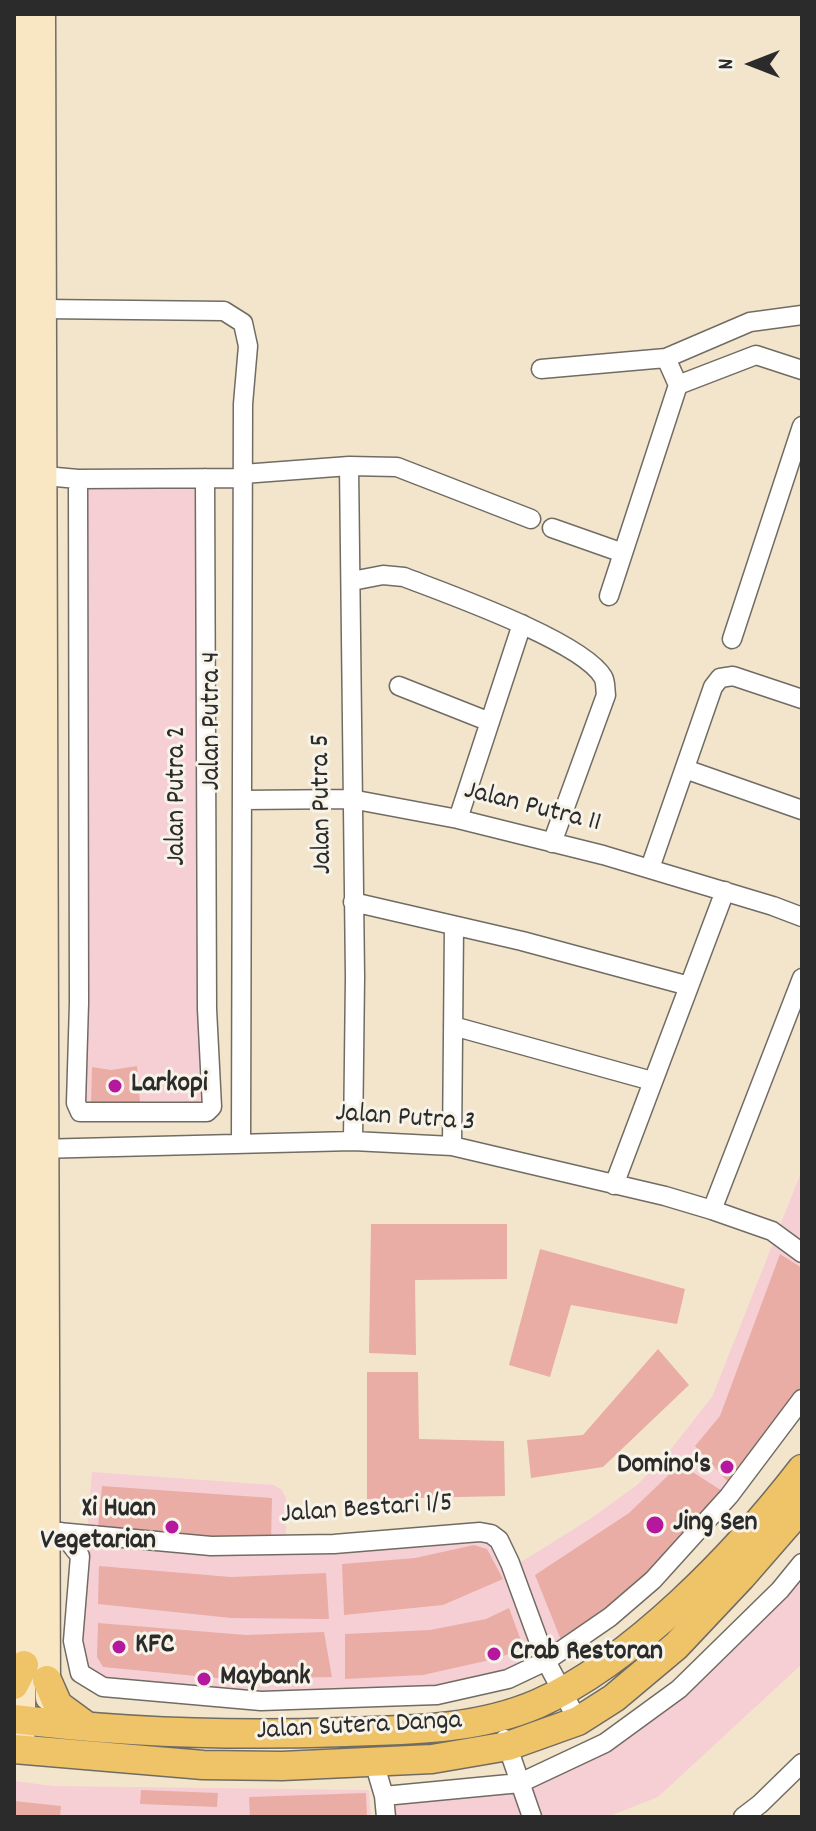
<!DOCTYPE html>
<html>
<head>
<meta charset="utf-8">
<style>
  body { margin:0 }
  #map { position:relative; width:816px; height:1831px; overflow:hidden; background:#f3e5cc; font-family:Dekko,sans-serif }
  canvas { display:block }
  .frame { position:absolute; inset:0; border:16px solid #2b2b2b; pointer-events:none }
  .north { position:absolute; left:712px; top:24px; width:80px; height:80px; -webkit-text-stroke:6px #f7f3e8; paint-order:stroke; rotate:270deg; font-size:22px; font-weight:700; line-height:32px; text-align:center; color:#2b2b2b }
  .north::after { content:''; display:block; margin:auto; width:28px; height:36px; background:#2b2b2b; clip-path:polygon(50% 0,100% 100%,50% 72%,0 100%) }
</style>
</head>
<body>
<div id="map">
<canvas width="816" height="1831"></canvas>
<div class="frame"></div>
<div class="north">N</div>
</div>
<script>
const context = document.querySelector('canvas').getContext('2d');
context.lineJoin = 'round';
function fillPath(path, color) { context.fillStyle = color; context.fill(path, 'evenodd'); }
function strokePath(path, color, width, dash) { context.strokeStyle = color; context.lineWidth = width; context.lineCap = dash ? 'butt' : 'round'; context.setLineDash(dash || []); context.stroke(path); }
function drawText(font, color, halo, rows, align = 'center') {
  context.font = font + ' Dekko,sans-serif'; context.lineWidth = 6; context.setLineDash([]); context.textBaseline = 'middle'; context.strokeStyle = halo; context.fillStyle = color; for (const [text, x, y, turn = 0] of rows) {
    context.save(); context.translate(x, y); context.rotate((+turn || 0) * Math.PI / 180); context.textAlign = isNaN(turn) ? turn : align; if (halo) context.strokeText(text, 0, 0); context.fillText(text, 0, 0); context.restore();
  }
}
fillPath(new Path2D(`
  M210,473l7,636 -139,8 -6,-643z
  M802,1170v220l-74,99 -85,93 -95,71 -41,20 -71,17 -170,7 -161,-14 -21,-13 -6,-29 14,-169 182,13 8,5 4,8v52l188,-12 20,5 13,25 19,-9 64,-40 47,-34 34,-36 41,-52z
  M802,1572v92l-144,133 -51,20h-216l-1,-16 127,-12 93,-43z
  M14,1781l39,5 316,4 2,27h-357z`), '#f6cfd5');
fillPath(new Path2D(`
  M137,1066l3,36 -49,1 1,-36 19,3z
  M371,1224h136v55l-92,1 1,75 -47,-2z
  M540,1249l145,40 -8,35 -106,-19 -21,72 -41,-12z
  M780,1254l22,14v118l-73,97 -34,-37 25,-30z
  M658,1349l31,36 -86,82 -72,11 -4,-38 56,-5z
  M367,1372h51l1,67 85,2 1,55 -138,3z
  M680,1464l47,30 -84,88 -82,58 -26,-65 94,-62z
  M102,1486l170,12 -1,45 -173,-16z
  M474,1545l13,4 16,30 -60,26 -99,10 -2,-51 73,-6z
  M99,1566l132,11 95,-4 3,46 -98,-1 -133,-14z
  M509,1608l11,30 -1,11 -20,9 -76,17 -78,4v-45l85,-4 56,-11z
  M98,1623l148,12 78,-3 8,45 -105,2 -124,-12 -6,-10z
  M141,1790l77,3 -1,14 -77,-3z
  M366,1793l1,24h-117l-1,-20z
  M14,1801l47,5 -1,11h-46z`), '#e9ada6');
const street = new Path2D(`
  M43,309l181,2 19,12 5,23 -5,58 -2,738
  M541,369l125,-11 84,-36 52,-7
  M678,385l78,-30 46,15
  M349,466l6,511 -2,164
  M243,474l106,-8 48,1 134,52
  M34,475l44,4 165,-1
  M78,479l1,524 -3,100 4,9h127l5,-5 -5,-98 -2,-531
  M552,528l71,25
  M352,581l31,-6 21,2c41,16 178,64 199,100 3,5 2,12 3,18l-54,148
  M609,596l69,-211 -12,-27
  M732,639l70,-213
  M399,686l91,36
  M685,769l117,41
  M242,800l109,-1 107,20 145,36 170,51 29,11
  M458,819l64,-195
  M650,868l63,-181 7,-9 13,-2 69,23
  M353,902l169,39 167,45
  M453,1026l199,55
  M452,1146l2,-220
  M37,1149l316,-8 99,5 213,50 47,14 60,21 30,22
  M614,1185l111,-294
  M712,1210l90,-232
  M58,1532l153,14 123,-2 146,-12 11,2 8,6 11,23 36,98 32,60
  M61,1532l19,24 -7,85 7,32 23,14 158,14 176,-6 71,-16 38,-18 64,-44 43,-37 76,-84 73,-97
  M505,1739l27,78
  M374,1762l10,34 2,21
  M384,1796l136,-13 85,-40 74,-54 101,-99 22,-27
  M743,1817l17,-13 42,-41`);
const secondary = new Path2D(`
  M43,14l5,1684
  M22,1750l2,-85 -2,-1651`);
const primary = new Path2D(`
  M47,1680l11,25 30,22
  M14,1685l10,-20
  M14,1719c110,14 221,17 332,13 65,-2 130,-2 191,-28 97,-43 201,-152 265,-235
  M14,1749l189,16 79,1 150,-7 76,-13 70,-25 36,-23 62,-52 65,-69 61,-70`);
strokePath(street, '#716c63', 21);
strokePath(secondary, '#716c63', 27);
strokePath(primary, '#716c63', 31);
strokePath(street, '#fff', 18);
strokePath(secondary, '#f9e7c3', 24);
strokePath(primary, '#efc469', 28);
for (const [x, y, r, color] of [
  [115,1086,8,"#b5179e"],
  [727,1467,8,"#b5179e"],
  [655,1525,10,"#b5179e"],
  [172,1527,8,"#b5179e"],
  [119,1647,8,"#b5179e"],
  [494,1654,8,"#b5179e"],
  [204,1679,8,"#b5179e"]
]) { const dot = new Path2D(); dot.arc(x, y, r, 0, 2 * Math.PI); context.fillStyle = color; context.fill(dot); strokePath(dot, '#f7f3e8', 3); }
drawText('28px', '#2b2b2b', '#f7f3e8', [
  ["Jalan Putra 4",214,721,-90],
  ["Jalan Putra 2",179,796,-90],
  ["Jalan Putra 5",324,804,-91],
  ["Jalan Putra 11",532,809,14],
  ["Jalan Putra 3",405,1120,4],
  ["Jalan Bestari 1/5",367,1511,-4],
  ["Jalan Sutera Danga",359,1728,-3]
]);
drawText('bold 28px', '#2b2b2b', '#f7f3e8', [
  ["Larkopi",131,1086],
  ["Domino's",711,1467,"right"],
  ["Xi Huan",156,1511,"right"],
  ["Vegetarian",156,1543,"right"],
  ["Jing Sen",673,1525],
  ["KFC",135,1647],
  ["Crab Restoran",510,1654],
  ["Maybank",220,1679]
], 'left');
</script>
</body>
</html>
